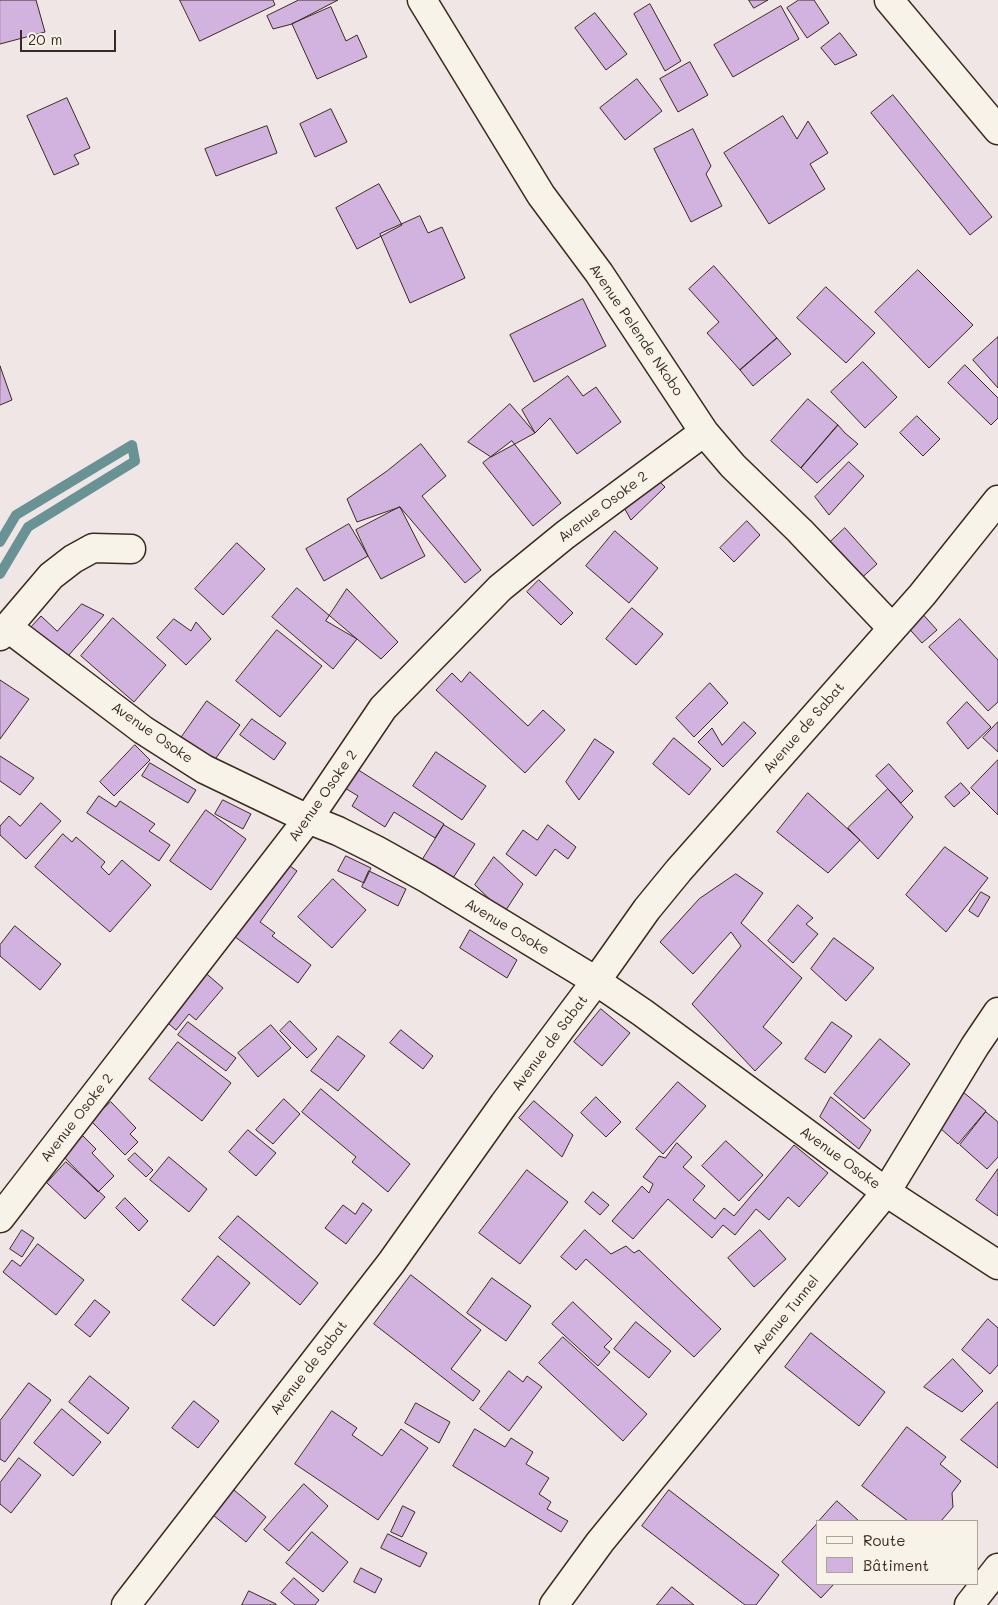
<!DOCTYPE html>
<html>
<head>
<meta charset="utf-8">
<style>
  body { margin:0 }
  #map { position:relative; width:998px; height:1605px; overflow:hidden; background:#f0e6e6; font-family:Mali,sans-serif }
  canvas { display:block }
  .legend { position:absolute; left:816px; top:1520px; width:162px; height:65px; box-sizing:border-box; background:#f7f3e8; border:1px solid #aca397; margin:0; padding:6px 9px; list-style:none; font-size:15px; color:#3b2a1e }
  .legend li { display:flex; align-items:center; gap:10px; height:25px }
  .legend b { width:25px; border:1px solid #aca397 }
  .scale { position:absolute; left:20px; top:30px; width:96px; height:22px; box-sizing:border-box; border:2px solid #3b2a1e; border-top:0; padding-left:6px; font-size:15px; line-height:18px; white-space:nowrap; color:#3b2a1e; -webkit-text-stroke:4px #f7f3e8; paint-order:stroke }
</style>
</head>
<body>
<div id="map">
<canvas width="998" height="1605"></canvas>
<ul class="legend">
<li><b style="height:6px;background:#f7f3e8"></b>Route</li>
<li><b style="height:14px;background:#d2b3df"></b>Bâtiment</li>
</ul>
<div class="scale">20 m</div>
</div>
<script>
const context = document.querySelector('canvas').getContext('2d');
context.lineJoin = 'round';
function strokePath(path, color, width, dash) { context.strokeStyle = color; context.lineWidth = width; context.lineCap = dash ? 'butt' : 'round'; context.setLineDash(dash || []); context.stroke(path); }
function fillPath(path, color) { context.fillStyle = color; context.fill(path, 'evenodd'); }
function drawText(font, color, halo, rows, align = 'center') {
  context.font = font + ' Mali,sans-serif'; context.lineWidth = 4; context.setLineDash([]); context.textBaseline = 'middle'; context.strokeStyle = halo; context.fillStyle = color; for (const [text, x, y, turn = 0] of rows) {
    context.save(); context.translate(x, y); context.rotate((+turn || 0) * Math.PI / 180); context.textAlign = isNaN(turn) ? turn : align; if (halo) context.strokeText(text, 0, 0); context.fillText(text, 0, 0); context.restore();
  }
}
strokePath(new Path2D(`
  M0,542l16,-27 116,-70 3,16 -107,66 -28,47`), '#699295', 10);
const building = new Path2D(`
  M0,0h36l9,32 -45,12z
  M180,0h93l2,5 -75,36z
  M299,0h39l-46,24 -19,5 -6,-13z
  M749,0h19l-14,8z
  M799,0h15l15,23 -22,15 -20,-30z
  M650,4l31,57 -16,10 -31,-57z
  M781,6l18,33 -66,38 -19,-32z
  M331,7l15,34 11,-6 10,22 -50,22 -25,-55z
  M595,13l32,41 -21,16 -31,-42z
  M840,33l17,22 -22,10 -14,-17z
  M690,62l18,33 -30,17 -18,-33z
  M637,79l25,32 -37,29 -25,-32z
  M893,95l99,122 -22,18 -99,-122z
  M67,98l23,50 -16,7 5,9 -25,11 -27,-59z
  M331,109l16,33 -32,15 -15,-33z
  M783,116l14,23 11,-18 20,32 -18,11 15,25 -56,35 -45,-71z
  M267,126l10,27 -61,23 -11,-27z
  M693,129l18,37 -5,8 16,32 -31,16 -37,-73z
  M379,184l23,41 -45,24 -21,-41z
  M420,216l8,17 14,-6 23,51 -55,25 -30,-69z
  M714,266l63,72 -37,32 -33,-37 12,-11 -30,-33z
  M918,270l55,55 -44,43 -54,-56z
  M826,287l49,46 -29,30 -49,-45z
  M583,299l23,47 -72,36 -24,-47z
  M998,337v51l-25,-28z
  M777,338l14,16 -38,32 -13,-16z
  M863,362l34,35 -32,31 -34,-36z
  M965,365l33,33v20l-7,7 -43,-42z
  M0,366l12,34 -12,5z
  M568,376l15,20 13,-9 25,35 -44,32 -27,-36 -15,15 -13,-23z
  M808,399l30,26 -37,43 -30,-27z
  M510,404l25,29 -44,24 -23,-15z
  M917,416l23,23 -17,17 -23,-23z
  M838,425l7,8 13,11 -41,39 -16,-15z
  M512,441l49,62 -28,23 -50,-63z
  M421,444l25,32 -24,20 59,74 -16,13 -65,-76 -43,15 -10,-23 40,-28z
  M849,462l15,14 -35,39 -14,-18z
  M652,474l13,13 -34,33 -9,-16z
  M400,507l25,49 -44,23 -13,-23 -12,-26z
  M747,521l13,14 -26,27 -14,-14z
  M349,524l19,32 -44,25 -18,-32z
  M845,528l32,36 -20,18 -31,-36z
  M615,531l43,37 -29,35 -43,-37z
  M237,543l28,26 -42,46 -28,-26z
  M539,580l34,33 -12,12 -34,-33z
  M297,588l60,51 -24,30 -61,-52z
  M347,589l51,53 -17,17 -24,-20 -31,-18z
  M82,604l22,11 -43,49 -32,-35 12,-13 16,15z
  M632,608l31,26 -27,31 -30,-26z
  M919,610l18,20 -15,13 -18,-20z
  M113,618l53,47 -32,37 -53,-46z
  M174,619l17,12 5,-9 15,17 -25,26 -29,-27z
  M960,619l38,41v42l-10,9 -59,-64z
  M277,630l45,36 -42,51 -44,-36z
  M470,672l58,54 15,-16 22,20 -40,43 -89,-83 16,-17 9,9z
  M0,680l29,19 -29,40z
  M710,683l18,20 -34,34 -18,-19z
  M207,701l33,24 -27,37 -32,-24z
  M967,702l24,25 -23,22 -21,-26z
  M252,719l34,24 -12,17 -34,-25z
  M744,722l12,11 -33,34 -25,-25 14,-14 10,17z
  M998,722v30l-15,-14z
  M674,738l37,31 -22,26 -36,-31z
  M595,739l19,13 -35,48 -13,-18z
  M135,745l15,15 -36,36 -14,-14z
  M436,752l50,34 -24,34 -49,-34z
  M0,756l34,22 -14,17 -20,-14z
  M998,760v55l-27,-27z
  M150,763l46,27 -8,13 -46,-27z
  M889,764l24,27 -12,12 -25,-27z
  M352,766l92,58 -9,14 -41,-26 -9,15 -33,-21 6,-10 -18,-11z
  M961,783l9,10 -16,14 -9,-10z
  M888,789l25,28 -35,42 -30,-31z
  M808,793l52,47 -32,33 -51,-41z
  M99,796l17,11 4,-6 35,23 -6,7 21,14 -11,16 -72,-48z
  M223,800l28,14 -8,15 -28,-15z
  M41,803l20,18 -35,38 -26,-24v-9l9,-10 11,10z
  M206,810l40,29 -35,51 -41,-29z
  M444,825l31,19 -22,34 -30,-19z
  M548,825l28,22 -8,12 -13,-10 -19,27 -30,-22 17,-24 14,10z
  M63,834l9,8 4,-5 29,25 -4,5 8,8 13,-15 29,25 -41,47 -75,-65z
  M945,847l43,31 -42,54 -40,-37z
  M346,856l25,12 -7,15 -26,-12z
  M494,857l29,27 -19,29 -29,-28z
  M279,858l18,13 -37,51 15,11 -3,3 39,29 -13,18 -71,-52z
  M369,871l37,18 -8,17 -36,-19z
  M736,874l27,19 -22,30 61,55 -39,49 19,16 -27,28 -63,-67 49,-58 -10,-14 -38,42 -33,-32 39,-43z
  M333,879l33,31 -34,38 -34,-31z
  M981,892l9,5 -12,20 -9,-6z
  M798,905l15,13 -7,6 12,10 -25,29 -25,-22z
  M15,926l46,38 -21,26 -40,-34v-11z
  M470,930l47,30 -10,18 -47,-30z
  M834,938l40,30 -28,33 -35,-32z
  M202,970l21,18 -27,32 -7,-6 -13,16 -14,-12z
  M601,1009l29,24 -28,33 -28,-24z
  M290,1021l27,28 -10,9 -27,-27z
  M188,1022l48,36 -10,13 -48,-36z
  M832,1022l20,14 -27,37 -20,-14z
  M271,1025l20,23 -33,29 -20,-24z
  M401,1030l32,26 -10,13 -33,-26z
  M338,1036l27,20 -27,35 -27,-20z
  M880,1039l30,25 -46,55 -30,-25z
  M178,1042l53,41 -29,38 -53,-42z
  M678,1082l28,24 -43,48 -27,-25z
  M957,1087l29,24 -28,33 -27,-24z
  M321,1089l89,75 -22,28 -36,-30 4,-5 -54,-45z
  M596,1097l25,25 -15,15 -25,-24z
  M831,1097l40,33 -12,19 -39,-32z
  M284,1099l16,15 -27,30 -17,-14z
  M534,1101l39,34 -11,22 -43,-39z
  M111,1102l25,26 -6,6 8,8 -13,13 -34,-34z
  M986,1112l12,10v35l-11,12 -27,-24z
  M248,1130l28,23 -20,23 -27,-24z
  M83,1136l13,13 -4,4 22,23 -16,16 -35,-36z
  M726,1141l37,34 -24,26 -37,-35z
  M677,1143l15,14 -9,10 22,19 -12,14 22,19 9,-11 10,8 60,-71 34,28 -29,34 -11,-10 -19,23 -13,-11 -21,26 -12,-10 -11,13 -44,-39 -35,40 -21,-18 30,-35 7,7 4,-9 -10,-7 16,-21 6,2z
  M135,1153l18,17 -7,7 -18,-17z
  M169,1157l38,32 -18,23 -39,-32z
  M66,1162l39,35 -20,22 -38,-36z
  M998,1169v47l-22,-16z
  M527,1170l41,32 -48,62 -41,-31z
  M593,1192l16,13 -9,10 -15,-13z
  M125,1198l23,23 -9,10 -23,-23z
  M363,1203l9,7 -26,34 -21,-16 18,-23 12,9z
  M238,1216l80,67 -18,22 -81,-67z
  M22,1230l12,8 -12,19 -12,-8z
  M585,1230l26,24 15,-8 8,7 5,-3 82,79 -27,28 -108,-98 -10,11 -15,-13z
  M760,1230l26,29 -32,28 -26,-29z
  M38,1244l46,36 -28,35 -53,-43 9,-12 8,6z
  M218,1256l32,27 -36,43 -32,-26z
  M411,1275l70,55 -30,39 29,22 -7,10 -99,-77z
  M492,1278l39,28 -25,35 -39,-28z
  M95,1300l15,12 -20,25 -15,-12z
  M573,1302l39,37 -8,8 6,5 -12,14 -46,-42z
  M988,1319l10,9v37l-8,9 -28,-24z
  M636,1322l35,29 -22,27 -35,-29z
  M811,1333l74,59 -26,34 -74,-59z
  M563,1337l84,77 -24,27 -84,-78z
  M953,1359l30,32 -21,21 -38,-25z
  M509,1371l14,11 4,-6 15,11 -33,44 -29,-22z
  M90,1376l39,32 -21,26 -39,-32z
  M29,1383l22,17 -46,62 -5,-3v-38z
  M194,1401l25,20 -21,27 -26,-20z
  M998,1402v66l-37,-28z
  M416,1403l34,19 -11,21 -34,-20z
  M62,1409l39,33 -28,34 -39,-33z
  M332,1411l25,17 -5,7 30,21 19,-27 27,19 -50,72 -83,-56z
  M907,1427l39,30 -6,7 21,17 -9,12 1,14 -12,14h-33l-46,-35z
  M475,1429l30,18 6,-9 22,14 -7,12 23,14 -10,16 12,8 -4,7 21,12 -7,11 -108,-66z
  M19,1458l22,17 -30,38 -11,-9v-21z
  M304,1484l24,22 -39,45 -25,-21z
  M234,1490l32,27 -20,25 -33,-27z
  M669,1490l110,85 -23,30h-11l-103,-79z
  M837,1501l22,20h-40z
  M403,1506l12,6 -13,25 -11,-5z
  M817,1524v60h17l-13,14 -39,-36z
  M312,1532l36,30 -25,30 -37,-29z
  M388,1534l39,19 -7,14 -39,-19z
  M361,1568l21,11 -7,14 -21,-11z
  M294,1578l25,22 -4,5h-20l-14,-12z
  M672,1587l22,18h-37z
  M249,1591l27,13v1h-34z`);
fillPath(building, '#d2b3df');
strokePath(building, '#3b2a1e', 1);
const minor = new Path2D(`
  M422,0l119,195 58,78 105,159 29,34 67,65 92,97
  M889,0l109,130
  M7,627l136,103 61,39 104,50 30,12 38,19 52,29 168,102 47,32 243,179 112,73
  M0,636l51,-60 22,-17 20,-11 38,1
  M0,1218l308,-399 75,-111 117,-120 65,-53 139,-103
  M126,1605l265,-342 113,-159 92,-123 51,-72 32,-39 243,-275 76,-95
  M554,1605l46,-63 286,-350 89,-146 23,-34
  M969,1605l29,-37`);
strokePath(minor, '#3b2a1e', 31);
strokePath(minor, '#f7f3e8', 28);
drawText('14px', '#3b2a1e', '#f7f3e8', [
  ["Avenue Pelende Nkobo",636,330,56],
  ["Avenue Osoke 2",603,507,-37],
  ["Avenue de Sabat",804,728,-49],
  ["Avenue Osoke",152,733,35],
  ["Avenue Osoke 2",323,796,-55],
  ["Avenue Osoke",507,927,31],
  ["Avenue de Sabat",550,1043,-53],
  ["Avenue Osoke 2",77,1118,-52],
  ["Avenue Osoke",840,1158,36],
  ["Avenue Tunnel",786,1315,-51],
  ["Avenue de Sabat",309,1368,-52]
]);
</script>
</body>
</html>
